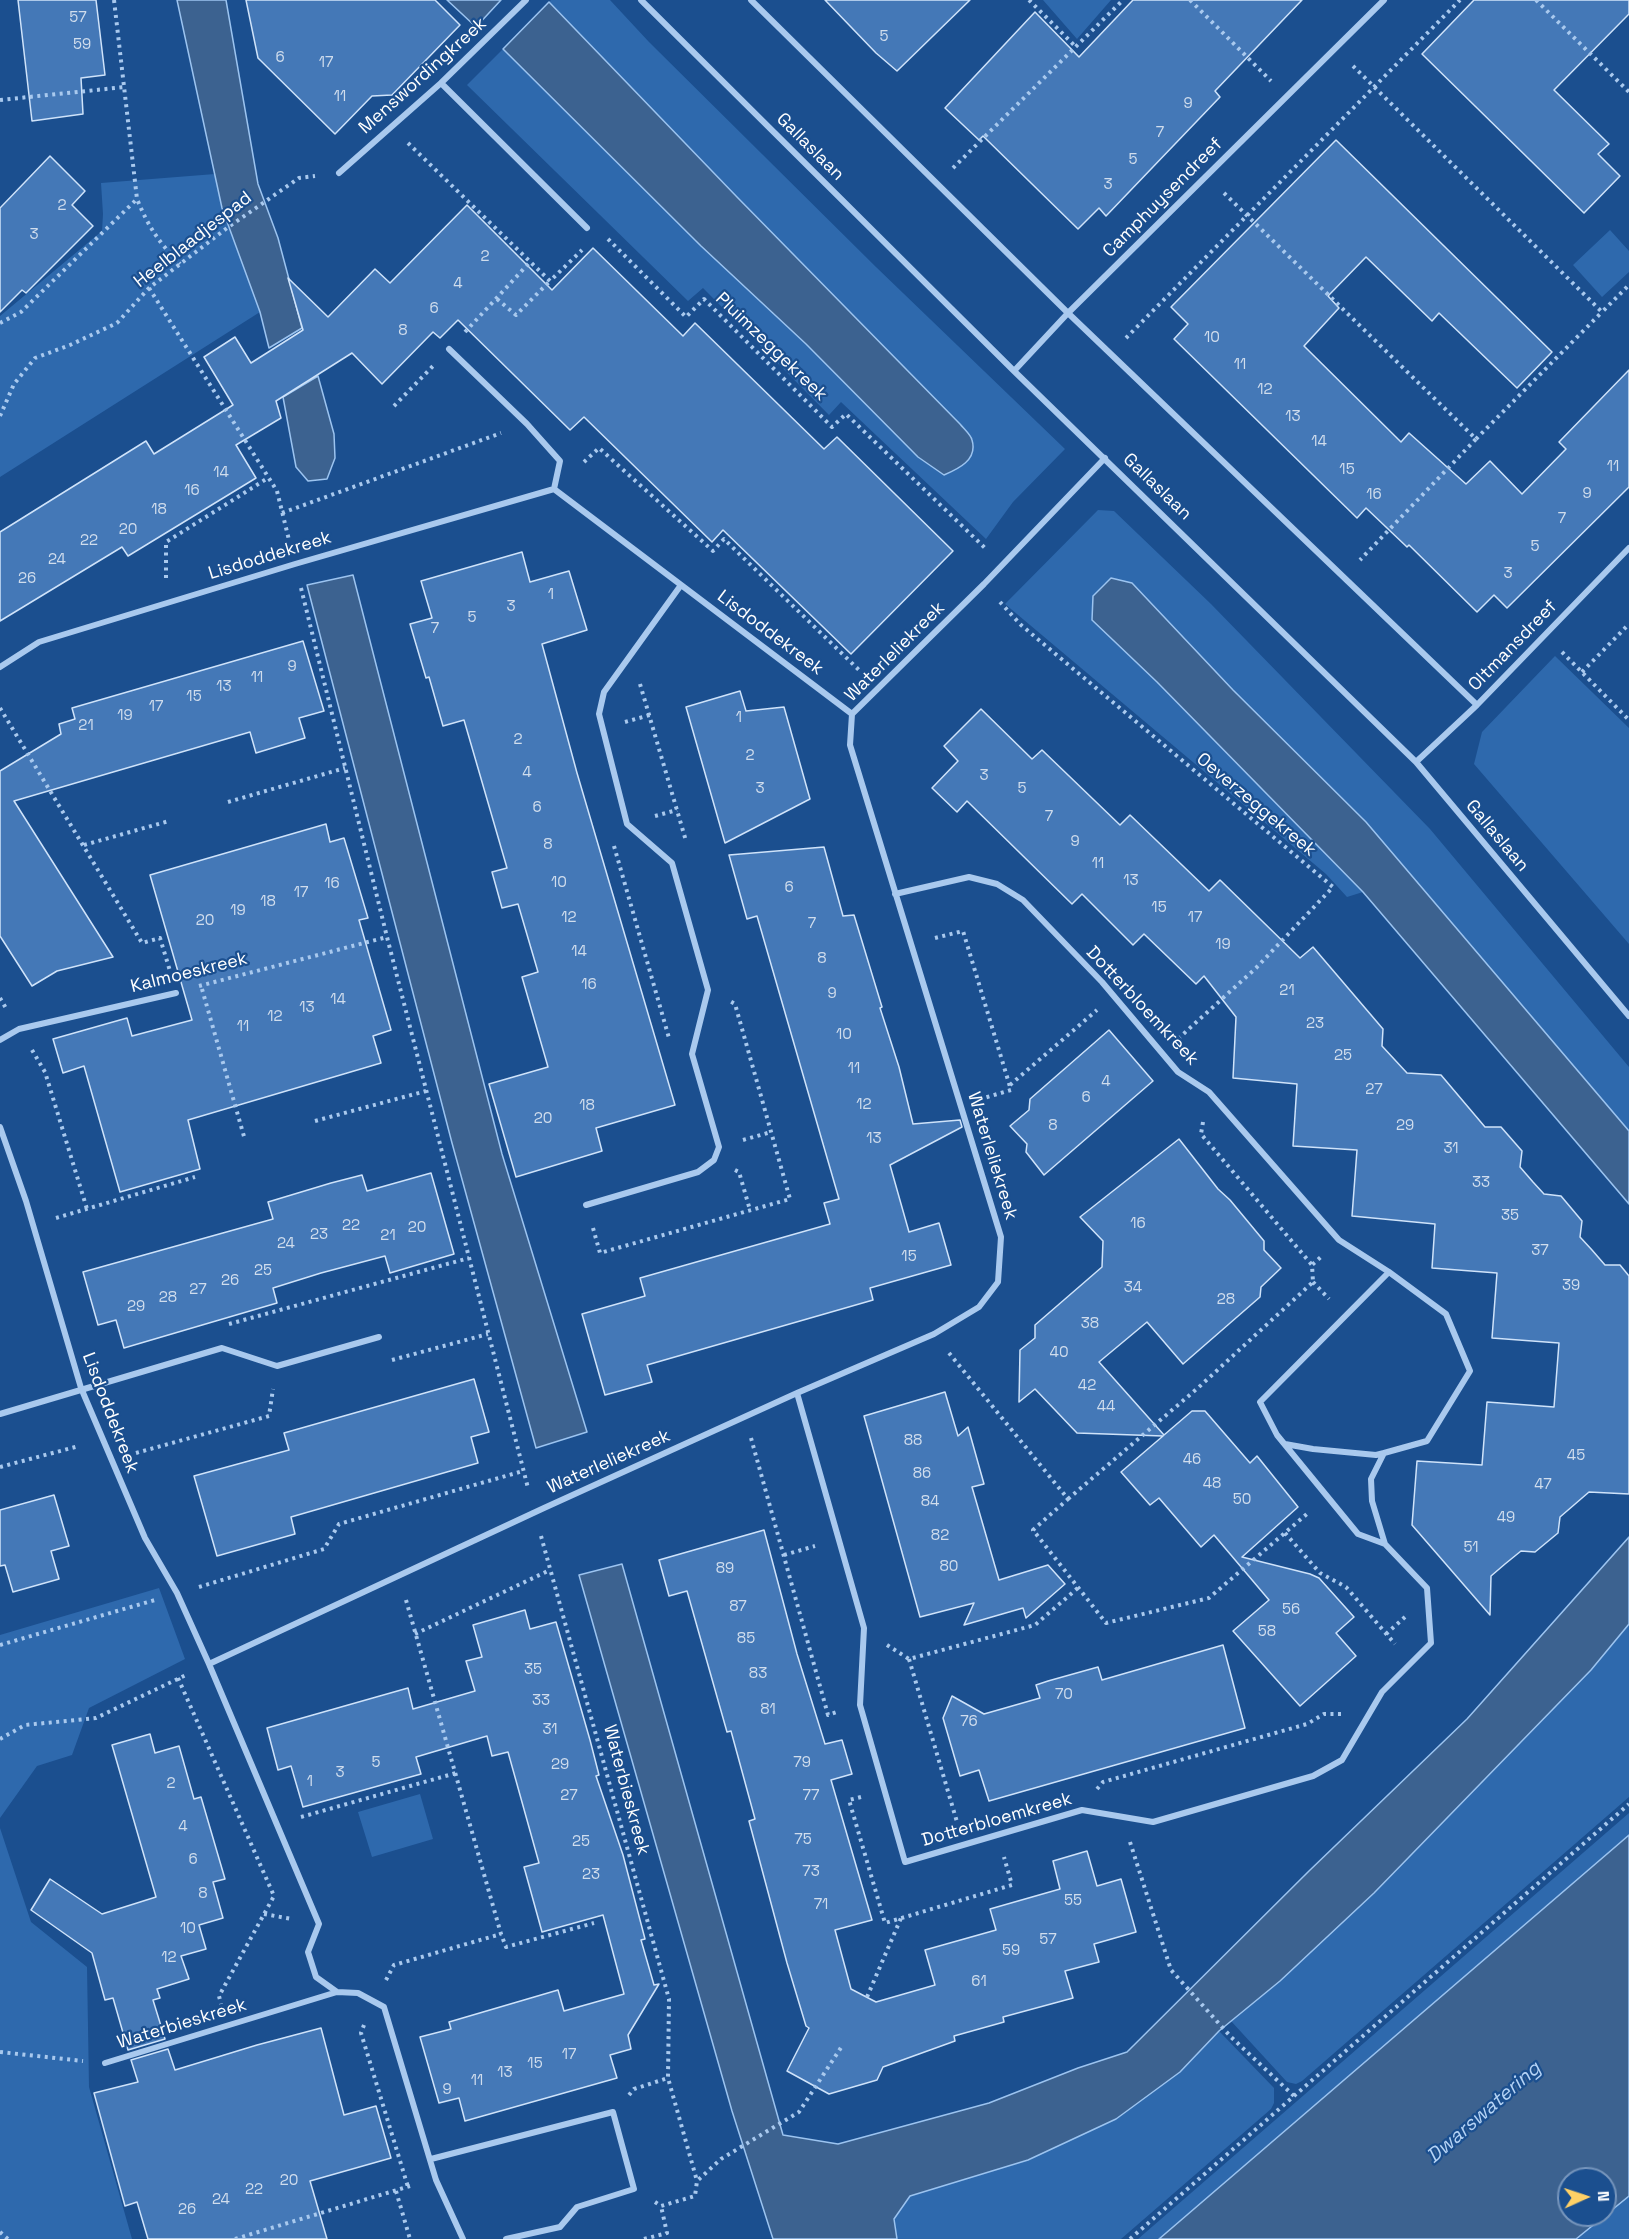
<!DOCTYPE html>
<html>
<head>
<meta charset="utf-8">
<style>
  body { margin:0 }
  #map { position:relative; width:1629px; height:2239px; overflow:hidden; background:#1b4f8f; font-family:"Space Grotesk",sans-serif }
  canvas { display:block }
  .north { position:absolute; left:1557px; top:2167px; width:60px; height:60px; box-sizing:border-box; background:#1b4f8f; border:2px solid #7695bc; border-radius:50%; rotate:87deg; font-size:16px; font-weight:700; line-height:24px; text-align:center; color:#fff }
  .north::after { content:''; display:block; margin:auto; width:21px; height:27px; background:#ffd166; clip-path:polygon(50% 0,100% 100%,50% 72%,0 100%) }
</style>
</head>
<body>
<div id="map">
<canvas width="1629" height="2239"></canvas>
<div class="north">N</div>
</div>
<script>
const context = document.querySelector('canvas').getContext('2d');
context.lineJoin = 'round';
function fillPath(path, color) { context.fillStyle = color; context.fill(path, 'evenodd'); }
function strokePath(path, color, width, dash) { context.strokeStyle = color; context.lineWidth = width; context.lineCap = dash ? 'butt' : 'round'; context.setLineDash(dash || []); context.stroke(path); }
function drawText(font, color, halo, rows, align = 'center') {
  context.font = font + ' "Space Grotesk",sans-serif'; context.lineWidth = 4.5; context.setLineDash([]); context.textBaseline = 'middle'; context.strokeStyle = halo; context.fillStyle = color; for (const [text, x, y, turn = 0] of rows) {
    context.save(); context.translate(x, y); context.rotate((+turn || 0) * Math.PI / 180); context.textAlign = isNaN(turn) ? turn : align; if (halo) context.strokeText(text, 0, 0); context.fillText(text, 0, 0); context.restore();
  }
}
fillPath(new Path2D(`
  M551,0h59l39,42 227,225 189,182 -52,53 -27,37 -145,-137 -12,13 -126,-127 -15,13 -221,-216 36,-36 198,197 105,98 -69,-147 -188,-195z
  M1043,0h68l-34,39z
  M215,174l7,34 38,104 -260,165v-161l102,-85 1,-17 -2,-31z
  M1610,230l19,21v21l-27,25 -29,-32z
  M1098,510l16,1 97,93 219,225 199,238v64l-263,-309 -133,-132 -101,-107h-27l-12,13 -1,24 65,62 206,210 -16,5 -21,-23 -321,-270z
  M1555,656l74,72v216l-155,-180 8,-32z
  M159,1588l26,71 -96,49 -17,47 -35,11 -37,52v-183z
  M1629,1624v173l-327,284 -6,3 -9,-2 -56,-61c84,-67 159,-144 234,-222 56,-57 113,-114 164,-175z
  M420,1794l13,45 -61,18 -14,-45z
  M1629,1813v22l-470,404h-21z
  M0,1828l31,94 56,45 2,120 43,152h-132z
  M1219,2031l55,57v15l-3,6 -150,130h-224l-3,-20 16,-23 118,-36 152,-88z
  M1629,2196v43h-53z`), '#2e69ad');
const water = new Path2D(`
  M177,0h49l32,184 20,54 24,90 -33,20 -9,-36 -38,-104z
  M447,0h54l-25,27z
  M549,2l188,195 223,227c4,5 11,11 12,16 6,20 -14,29 -28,35l-26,-18 -112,-113 -105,-98 -198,-197z
  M318,376l16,58 1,24 -8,21 -19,2 -12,-14 -13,-70z
  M353,575l149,579 85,278 -51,16 -84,-305 -145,-558z
  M1111,578l21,5 101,107 133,132 263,309v73l-266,-312 -206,-210 -65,-62 1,-24z
  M1629,1537v87l-38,46 -217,223 -94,88 -61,50 -39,41 -64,47 -88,41 -118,36 -16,23 3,20h-124l-41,-128 -153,-536 43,-11 161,571 55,9 151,-41 89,-35 49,-16 182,-181 158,-152z
  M1629,1835v361l-53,43h-417zM1569,2179h36v36h-36z`);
fillPath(water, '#3c6290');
strokePath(water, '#9cc4f0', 1.5);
const building = new Path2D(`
  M18,0h78l9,75 -24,3 2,36 -51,7z
  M246,0h189l25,25 -68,70 -20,1 -37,38 -77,-76z
  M825,0h145l-73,71 -21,-18z
  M1133,0h169l-87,91 5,6 -114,119 -7,-8 -21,21 -95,-93 -4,4 -34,-32 90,-96 44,45z
  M1474,0h155v14l-75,76 55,54 -11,10 22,22 -36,37 -162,-159z
  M1336,140l216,212 -35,36 -78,-75 -7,8 -66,-64 -38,39 11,12 -35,38 97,96 8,-9 57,51 24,-23 32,33 44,-45 -7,-7 70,-72v117l-122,121 -13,-13 -17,17 -68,-67 -2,2 -41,-39 -9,10 -183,-179 14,-15 -17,-17z
  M50,156l35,35 -13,14 21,21 -67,67 -4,-3 -22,22v-104z
  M467,205l85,85 41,-42 90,88 12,-13 129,126 13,-12 116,114 -102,103 -128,-124 -11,12 -128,-125 -14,13 -112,-110 -18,18 -7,-6 -51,52 -30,-31 -76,48 5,17 -45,27 20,33 -128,78 -6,-9 -122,74v-89l146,-91 8,13 79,-49 -29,-48 31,-20 16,26 52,-33 -15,-52 40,39 47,-48 15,14z
  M522,552l8,30 39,-11 18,59 -45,14 35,129 98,332 -79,23 6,23 -86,26 -27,-93 59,-17 -26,-90 16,-5 -20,-68 -16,4 -10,-36 15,-4 -43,-148 -21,6 -14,-49 -3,1 -16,-54 22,-6 -11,-37z
  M303,641l21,70 -25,7 6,20 -49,15 -6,-21 -236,69 99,156 -56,14 -25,15 -32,-50v-165l61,-37 -2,-10 16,-5 -3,-11z
  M740,691l6,20 38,-4 26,92 -85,44 -39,-136z
  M981,709l51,50 10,-9 78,75 10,-10 79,76 11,-11 80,78 13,-11 70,82 -1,17 25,27 34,2 44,52h16l21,24 -2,16 13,15 11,12 17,2 21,25 -2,16 12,13 13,15h15l9,11v218l-40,-2 -29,25 -2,16 -23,19 -14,-1 -16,13 -14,12 -1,39 -78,-90 5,-64 65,4 5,-63 67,5 5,-64 -67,-5 5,-65 -65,-5 3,-44 -83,-8 5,-66 -64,-4 4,-62 -64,-6 3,-61 -32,-41 -8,8 -52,-50 -11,11 -51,-51 -10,10 -105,-103 -10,11 -25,-24 26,-27 -14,-15z
  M326,824l4,18 14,-4 24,80 -9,2 32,110 -18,6 8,27 -193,57 12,49 -80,23 -36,-126 -21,7 -10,-34 74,-21 5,18 60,-16 -42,-145z
  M824,847l19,69 11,-1 28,92 -2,1 19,59 14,57 47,-4 2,7 -72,38 19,67 30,-9 12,42 -81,23 3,12 -226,65 5,17 -47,13 -23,-81 63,-18 -5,-18 190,-54 -6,-21 15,-4 -82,-283 -10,3 -18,-64z
  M1109,1030l44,51 -109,94 -18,-23 1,-8 -17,-18 19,-16 1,-11z
  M1179,1139l39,50 12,11 34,41v9l17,18 -20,19 -1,10 -77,67 -36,-42 -48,40 65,73 28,-24h13l45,52 7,-7 41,51 -56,50 68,17 9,4 35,39 -18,16 20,23 -56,50 -67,-75 36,-31 -55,-65 -13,12 -42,-49 -9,7 -29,-33 42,-36 -86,-3 -42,-44 -16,13 1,-52 15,-12v-13l67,-58 1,-26 -23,-24z
  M431,1173l23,81 -64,19 -5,-17 -64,17 -48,15 4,15 -153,45 -8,-28 -18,5 -15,-53 190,-53 -5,-17 63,-19 31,-8 5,16z
  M474,1379l15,53 -18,5 7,26 -187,54 4,17 -78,22 -23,-80 95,-26 -5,-17z
  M945,1392l13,44 10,-9 16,57 -12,3 27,93 49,-15 17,19 -39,34 -3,-10 -59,17 10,-22 -54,14 -56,-201z
  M54,1495l15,51 -18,5 8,28 -46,13 -8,-27 -5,1v-56z
  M764,1530l33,124 28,90 17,-4 10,34 -21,6 41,140 -37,10 16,59 25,13 59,-17 -10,-35 71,-20 -6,-21 70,-20 -7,-28 34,-10 10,35 24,-7 15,53 -42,12 5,18 -34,9 8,27 -70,19 1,5 -50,14 1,5 -72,26 -6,13 -48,14 -42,-23 22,-43 -3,-2 -19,-63 -38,-142 6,-2 -24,-88 -4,1 -40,-141 -18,5 -10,-36z
  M525,1610l5,19 26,-7 34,118 9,35 -3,1 27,79 22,84 -4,1 13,45 5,-1 -31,51 3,14 -21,6 7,23 -152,43 -6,-23 -20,5 -19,-66 31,-8 -2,-7 109,-32 6,21 60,-17 -21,-79 -61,17 -18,-65 15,-4 -31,-111 -16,4 -5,-20 -71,21 5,17 -118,33 -12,-41 -13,4 -11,-42 141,-40 5,21 62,-18 -9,-30 16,-4 -9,-32z
  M1223,1645l22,83 -256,73 -10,-31 -19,6 -17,-58 9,-22 32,18 56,-16 -4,-13 12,-4 50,-14 4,13z
  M150,1734l5,19 24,-7 15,53 7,-2 24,82 -12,3 10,36 -24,7 7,24 -25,7 8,23 -32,10 3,9 -7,2 12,39 -37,11 -15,-52 -8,2 -13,-47 -61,-43 19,-31 52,35 54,-17 -44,-152z
  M321,2028l23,87 32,-9 15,52 -81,23 17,58h-179l-11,-37 -12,4 -31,-113 44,-11 -7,-22 37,-11 7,21 82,-25z`);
fillPath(building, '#4478b7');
strokePath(building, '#cfe3fa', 1.5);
strokePath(new Path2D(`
  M114,0l23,199c12,29 21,42 43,65
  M1029,0l47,47
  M1190,0l81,81
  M1536,0l93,92
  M1353,66l249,246 27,-27
  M0,100l125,-13
  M408,143l142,138 32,-31
  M953,168l170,-168
  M1224,193l252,246 -116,121
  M608,239l78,78 18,-18 128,128 14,-13 139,134
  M149,288l128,203 12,49
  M497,299l19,16 34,-34
  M0,323l21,-11 116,-113
  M465,332l65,-70
  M1126,338l334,-338
  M394,406l39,-40
  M0,416l14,-32 21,-26 35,-13 47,-22 32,-35 78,-60 72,-50 16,-2
  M1476,439l126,-127
  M584,462l15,-14 114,103 11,-12 136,132
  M282,513l219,-80
  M166,578v-36l102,-64
  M301,588l86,349 141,551
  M1000,602l21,23 312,262 -77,81 -76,69
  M1562,652l67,68
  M1582,672l47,-48
  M640,684l46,157
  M0,708l142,235 18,-5 10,33
  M625,722l25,-7
  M228,802l117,-34
  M655,816l22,-6
  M84,845l85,-24
  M614,846l55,192
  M935,938l28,-7 48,159 -27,8
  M199,986l188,-49
  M202,989l43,151
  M0,998l7,12
  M32,1050l13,22 42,137
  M1010,1085l87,-75
  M315,1121l111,-30
  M1203,1122l-2,12 111,131
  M743,1140l28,-8
  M735,1170l4,2 11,38
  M56,1218l139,-41
  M593,1228l7,25 190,-54 -55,-195 -7,-4
  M1313,1282l16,17
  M229,1324l240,-66
  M949,1353l119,146 -35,31 73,93 103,-25 99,-85
  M392,1360l96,-26
  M751,1438l77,277 9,-3
  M136,1453l133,-37 4,-27
  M0,1467l79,-21
  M1068,1499l131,-112 114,-105 -1,-17 9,-8
  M1285,1533l35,40 26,14 49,57
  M541,1536l128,463 -1,79 29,103
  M784,1555l31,-9
  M199,1587l125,-38 15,-25 184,-53
  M406,1600l95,334 5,13 88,-24
  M415,1634l135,-64
  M1386,1634l19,-17
  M0,1645l155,-45
  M887,1645l22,14 126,-34 44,-38
  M909,1659l48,163
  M178,1678l96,218 -55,100 2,8
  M0,1739l25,-14 71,-7 90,-43
  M1097,1789l6,-7 204,-58 17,-10h18
  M861,1797l-12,3 36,123 127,-38 -8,-28
  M301,1817l155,-44
  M1130,1842l41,128 60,67 63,59
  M264,1914l28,5
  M386,1980l8,-15 107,-31
  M867,1997l34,-79
  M364,2025l-3,8 47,154
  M0,2052l83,9
  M629,2095l5,-6 34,-11
  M396,2191l14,48
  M655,2202l6,4 34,-10 2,-15 24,-22 78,-47 43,-66
  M0,2232l8,7
  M235,2239l175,-53
  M644,2239l23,-6 -6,-27
  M1130,2239l499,-435`), '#a9c9ee', 4, [3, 4.5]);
strokePath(new Path2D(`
  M641,0l373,371 402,391 213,254
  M751,0l317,313 409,392
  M441,83l146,145
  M339,173l102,-90 85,-83
  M449,349l78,75 33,37 -6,28
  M1014,371l54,-58 316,-313
  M0,667l39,-25 256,-78 259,-75 298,225
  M1416,762l61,-57 152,-157
  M895,894l74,-17 28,7 26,16 79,82 76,90 31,20 130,148 50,32 57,42 24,57 -43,70 -43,12 -13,26 1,22 13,43
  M0,1040l19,-11 157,-36
  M0,1127l26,74 55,187 64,150 32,55 32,71 110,260 -11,28 8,25 21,15 21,1 26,14 52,173 27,59
  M586,1205l112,-33 16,-12 5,-13 -27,-93 16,-64 -36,-127 -45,-39 -28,-110 5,-22 77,-107
  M797,1393l67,235 -4,77 45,157 177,-52 71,12 160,-46 29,-16 40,-68 49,-49 -4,-55 -42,-44 -27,-10 -81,-99 -17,-33 129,-130
  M0,1414l222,-66 55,18 102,-29
  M1285,1444l28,5 63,6 8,-2
  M209,1664l335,-156 253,-115 137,-59 45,-27 19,-25 3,-45 -151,-492 2,-31 132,-130 121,-126
  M105,2063l232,-71
  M431,2159l182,-47 21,77 -57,18 -17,20 -54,12`), '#a9c9ee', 6);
drawText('15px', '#d0dded', null, [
  ["57",78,18],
  ["5",884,37],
  ["59",82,45],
  ["6",280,58],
  ["17",326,63],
  ["11",340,97],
  ["9",1188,104],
  ["7",1160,133],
  ["5",1133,160],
  ["3",1108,185],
  ["2",62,206],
  ["3",34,235],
  ["2",485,257],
  ["4",458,284],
  ["6",434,309],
  ["8",403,331],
  ["10",1212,338],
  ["11",1240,365],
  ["12",1265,390],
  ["13",1293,417],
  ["14",1319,442],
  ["11",1613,467],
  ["15",1347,470],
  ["14",221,473],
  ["16",192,491],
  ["9",1587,494],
  ["16",1374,495],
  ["18",159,510],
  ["7",1562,519],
  ["20",128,530],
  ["22",89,541],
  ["5",1535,547],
  ["24",57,560],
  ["3",1508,574],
  ["26",27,579],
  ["1",551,595],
  ["3",511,607],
  ["5",472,618],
  ["7",435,629],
  ["9",292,667],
  ["11",257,678],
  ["13",224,687],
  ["15",194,697],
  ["17",156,707],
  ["19",125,716],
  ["1",739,718],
  ["21",86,726],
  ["2",518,740],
  ["2",750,756],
  ["4",527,773],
  ["3",984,776],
  ["3",760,789],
  ["5",1022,789],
  ["6",537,808],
  ["7",1049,817],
  ["9",1075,842],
  ["8",548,845],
  ["11",1098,864],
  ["13",1131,881],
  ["10",559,883],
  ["16",332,884],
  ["6",789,888],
  ["17",301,893],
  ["18",268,902],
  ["15",1159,908],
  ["19",238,911],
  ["12",569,918],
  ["17",1195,918],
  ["20",205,921],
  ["7",812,924],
  ["19",1223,945],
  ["14",579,952],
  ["8",822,959],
  ["16",589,985],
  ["21",1287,991],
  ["9",832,994],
  ["14",338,1000],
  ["13",307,1008],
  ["12",275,1017],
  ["23",1315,1024],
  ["11",243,1027],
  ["10",844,1035],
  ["25",1343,1056],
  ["11",854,1069],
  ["4",1106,1082],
  ["27",1374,1090],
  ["6",1086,1098],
  ["12",864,1105],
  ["18",587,1106],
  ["20",543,1119],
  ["8",1053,1126],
  ["29",1405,1126],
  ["13",874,1139],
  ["31",1451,1149],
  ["33",1481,1183],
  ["35",1510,1216],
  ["16",1138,1224],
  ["22",351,1226],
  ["20",417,1228],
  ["23",319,1235],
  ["21",388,1236],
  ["24",286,1244],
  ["37",1540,1251],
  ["15",909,1257],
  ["25",263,1271],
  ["26",230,1281],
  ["39",1571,1286],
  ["34",1133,1288],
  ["27",198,1290],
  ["28",168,1298],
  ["28",1226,1300],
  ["29",136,1307],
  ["38",1090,1324],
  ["40",1059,1353],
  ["42",1087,1386],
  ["44",1106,1407],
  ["88",913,1441],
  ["45",1576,1456],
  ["46",1192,1460],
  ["86",922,1474],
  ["48",1212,1484],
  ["47",1543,1485],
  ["50",1242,1500],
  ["84",930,1502],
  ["49",1506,1518],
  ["82",940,1536],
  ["51",1471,1548],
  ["80",949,1567],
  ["89",725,1569],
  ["87",738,1607],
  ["56",1291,1610],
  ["58",1267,1632],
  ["85",746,1639],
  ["35",533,1670],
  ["83",758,1674],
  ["70",1064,1695],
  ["33",541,1701],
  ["81",768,1710],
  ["76",969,1722],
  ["31",550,1730],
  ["5",376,1763],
  ["79",802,1763],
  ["29",560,1765],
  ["3",340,1773],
  ["1",310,1782],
  ["2",171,1784],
  ["27",569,1796],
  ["77",811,1796],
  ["4",183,1827],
  ["75",803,1840],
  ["25",581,1842],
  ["6",193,1860],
  ["73",811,1872],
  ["23",591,1875],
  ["8",203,1894],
  ["55",1073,1901],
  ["71",821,1905],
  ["10",188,1929],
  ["57",1048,1940],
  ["59",1011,1951],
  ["12",169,1958],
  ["61",979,1982],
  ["17",569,2055],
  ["15",535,2064],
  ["13",505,2073],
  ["11",477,2081],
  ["9",447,2090],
  ["20",289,2181],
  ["22",254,2190],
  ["24",221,2200],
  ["26",187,2210]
]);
drawText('18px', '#fff', '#1b4f8f', [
  ["Menswordingkreek",423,76,-42],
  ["Gallaslaan",810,147,45],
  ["Camphuysendreef",1163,198,-45],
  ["Heelblaadjespad",193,240,-38],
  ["Pluimzeggekreek",771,347,44],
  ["Gallaslaan",1157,487,44],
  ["Lisdoddekreek",270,556,-17],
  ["Lisdoddekreek",770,633,37],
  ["Oltmansdreef",1513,646,-46],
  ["Waterleliekreek",895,652,-45],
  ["Oeverzeggekreek",1256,805,40],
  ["Gallaslaan",1497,836,50],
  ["Kalmoeskreek",189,973,-14],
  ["Dotterbloemkreek",1142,1006,47],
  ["Waterleliekreek",992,1156,73],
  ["Lisdoddekreek",110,1413,69],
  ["Waterleliekreek",609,1462,-24],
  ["Waterbieskreek",626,1790,75],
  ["Dotterbloemkreek",997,1820,-16],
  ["Waterbieskreek",182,2024,-17]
]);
drawText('italic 20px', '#b5d3f5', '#1b4f8f', [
  ["Dwarswatering",1484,2113,-41]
]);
</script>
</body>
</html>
